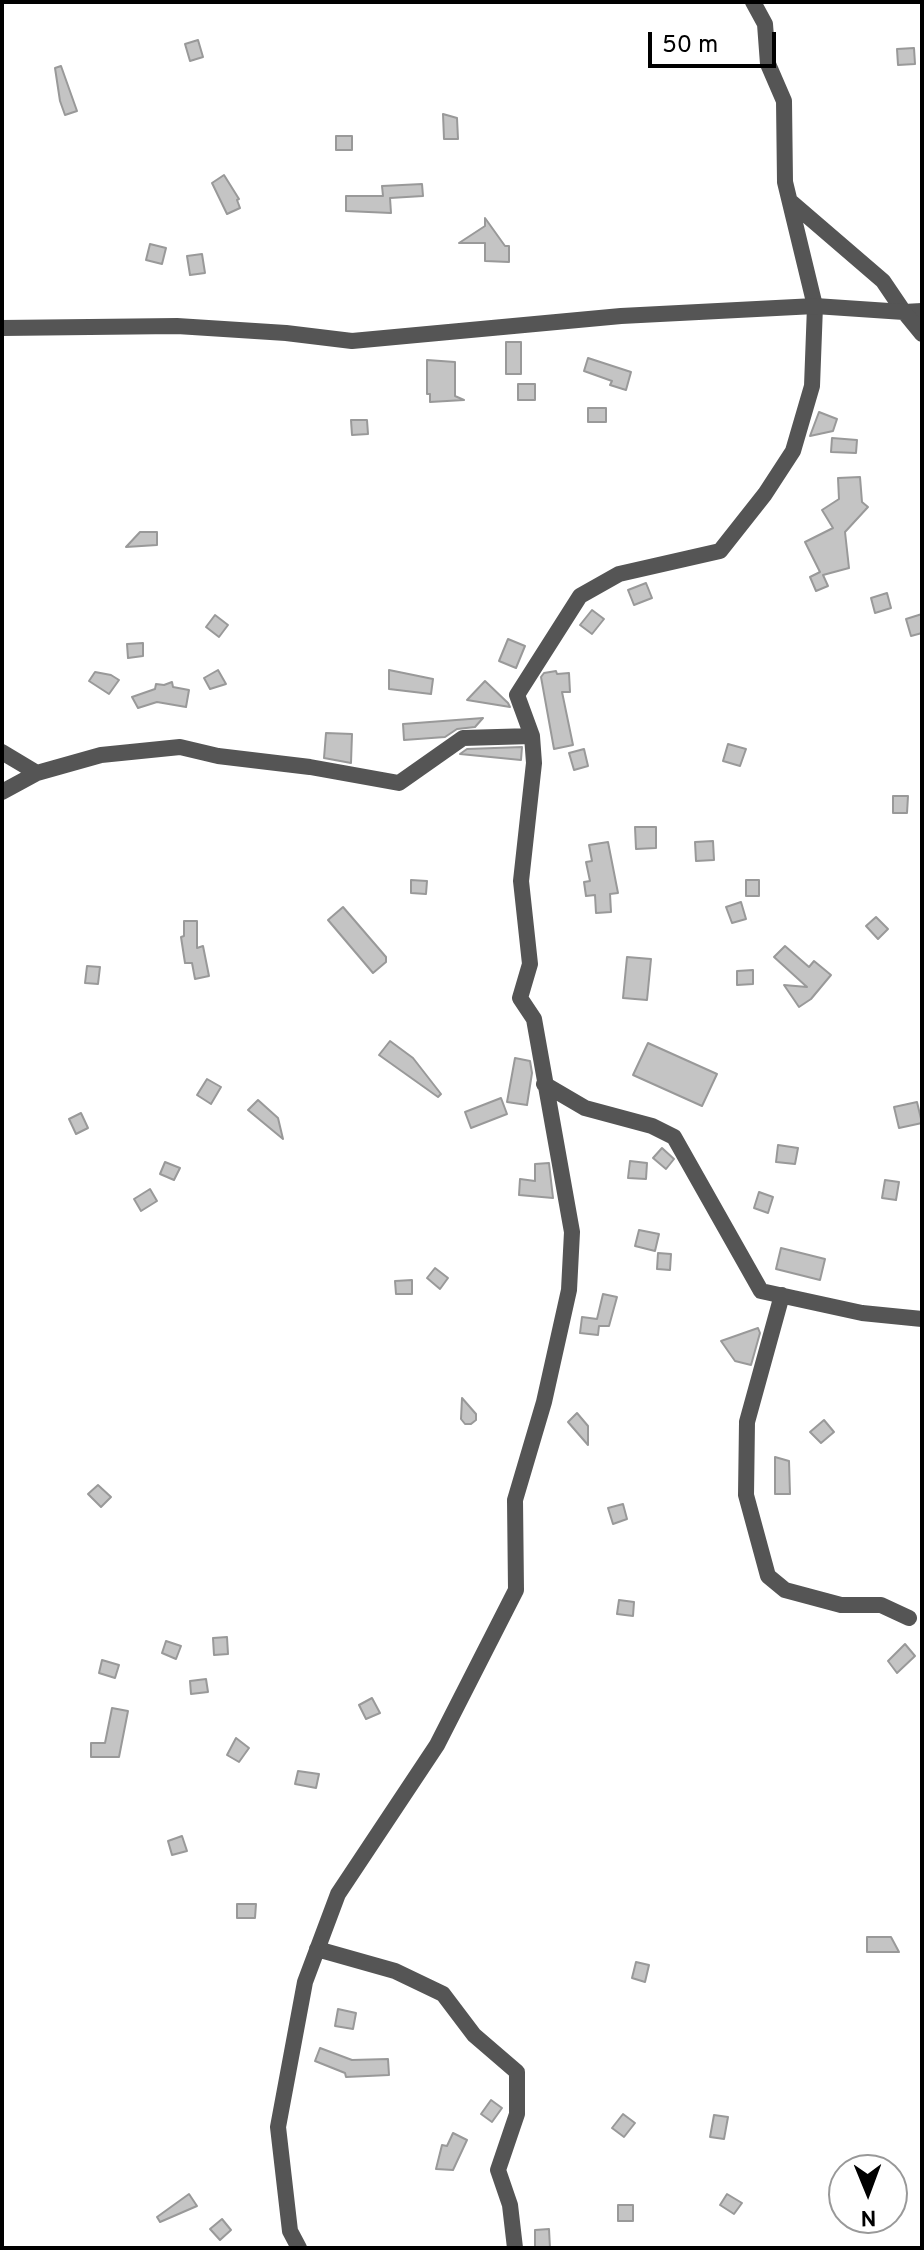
<!DOCTYPE html>
<html>
<head>
<meta charset="utf-8">
<style>
  body { margin:0 }
  #map { position:relative; width:924px; height:2250px; overflow:hidden; background:#fff; font-family:Overpass,sans-serif }
  canvas { display:block }
  .frame { position:absolute; inset:0; border:4px solid #000; pointer-events:none }
  .north { position:absolute; left:828px; top:2154px; width:80px; height:80px; box-sizing:border-box; background:#fff; border:2px solid #999; border-radius:50%; rotate:179deg; font-size:22px; font-weight:700; line-height:32px; text-align:center; color:#000 }
  .north::after { content:''; display:block; margin:auto; width:28px; height:36px; background:#000; clip-path:polygon(50% 0,100% 100%,50% 72%,0 100%) }
  .scale { position:absolute; left:648px; top:32px; width:128px; height:36px; box-sizing:border-box; border:4px solid #000; border-top:0; padding-left:10px; font-size:24px; line-height:28px; white-space:nowrap; color:#000; -webkit-text-stroke:6px #fff; paint-order:stroke }
</style>
</head>
<body>
<div id="map">
<canvas width="924" height="2250"></canvas>
<div class="frame"></div>
<div class="north">N</div>
<div class="scale">50 m</div>
</div>
<script>
const context = document.querySelector('canvas').getContext('2d');
context.lineJoin = 'round';
function fillPath(path, color) { context.fillStyle = color; context.fill(path, 'evenodd'); }
function strokePath(path, color, width, dash) { context.strokeStyle = color; context.lineWidth = width; context.lineCap = dash ? 'butt' : 'round'; context.setLineDash(dash || []); context.stroke(path); }
const building = new Path2D(`
  M198,40l5,17 -13,4 -5,-17z
  M914,48l1,16 -17,1 -1,-16z
  M61,66l16,45 -12,4 -5,-14 -5,-33z
  M443,114l14,4 1,21h-14z
  M336,136h16v14h-16z
  M224,175l15,24 -2,1 3,8 -13,6 -15,-31z
  M422,184l1,12 -33,2 1,15 -45,-2v-15h37l-1,-10z
  M485,218l20,28h4v16l-24,-1v-18h-26l26,-17z
  M150,244l16,4 -4,16 -16,-4z
  M202,254l3,19 -15,2 -3,-19z
  M506,342h15v32h-15z
  M588,358l43,14 -5,18 -16,-5 2,-4 -28,-10z
  M427,360l28,2v34l9,4 -34,2v-8h-3z
  M518,384h17v16h-17z
  M588,408h18v14h-18z
  M819,412l18,7 -4,12 -23,5z
  M351,420h16l1,14 -16,1z
  M832,438l25,2 -1,13 -25,-1z
  M860,477l2,25 6,5 -23,25 4,36 -26,7 5,11 -12,5 -6,-14 10,-5 -15,-30 28,-14 -11,-18 17,-11 -1,-21z
  M140,532h17v13l-31,2z
  M646,583l6,15 -18,7 -6,-15z
  M887,593l4,15 -16,5 -4,-15z
  M592,610l12,9 -12,15 -12,-9z
  M922,614v19l-11,3 -5,-17z
  M215,615l13,10 -9,12 -13,-10z
  M508,639l17,7 -9,22 -17,-7z
  M143,643v13l-15,2 -1,-14z
  M218,670l8,14 -16,5 -6,-11z
  M389,670l44,9 -2,15 -42,-5z
  M556,671l1,3 12,-1 1,19h-8l11,53 -19,4 -13,-72 3,-4z
  M95,672l16,3 8,5 -10,14 -20,-13z
  M485,681l23,22 2,4 -43,-7z
  M172,682l1,5 16,3 -3,17 -29,-5 -19,6 -6,-11 23,-8 1,-5 8,1z
  M483,718l-8,9 -18,2 -12,8 -41,3 -1,-16z
  M326,733l26,1 -1,29 -27,-5z
  M728,744l18,5 -6,17 -17,-5z
  M522,747l-1,13 -61,-6 7,-5z
  M584,749l4,17 -14,4 -5,-17z
  M893,796h15l-1,17h-14z
  M635,827h21v21l-20,1z
  M713,841l1,19 -18,1 -1,-19z
  M608,842l10,51 -8,1 1,18 -15,1 -1,-18 -9,1 -2,-14 6,-1 -4,-19 6,-1 -3,-16z
  M411,880l16,1 -1,13 -15,-1z
  M746,880h13v16h-13z
  M741,902l5,17 -14,4 -6,-16z
  M343,907l43,50v5l-13,11 -45,-53z
  M876,917l12,12 -10,10 -12,-13z
  M184,921h13v27l6,-2 6,30 -14,3 -3,-16h-7l-4,-26 3,-1z
  M785,946l24,21 5,-6 17,14 -20,24 -12,8 -15,-22 23,2 -33,-30z
  M627,957l24,2 -4,41 -24,-2z
  M87,966l13,1 -2,17 -13,-1z
  M753,970v14l-16,1v-14z
  M390,1041l23,17 28,36 -3,3 -59,-42z
  M648,1043l69,31 -15,32 -69,-31z
  M515,1058l15,3 2,12 -5,32 -20,-3z
  M207,1079l14,8 -10,17 -14,-9z
  M501,1098l6,16 -36,14 -6,-16z
  M258,1100l20,18 5,21 -35,-29z
  M917,1102l5,21 -23,5 -5,-21z
  M81,1113l7,15 -12,6 -7,-15z
  M778,1145l20,3 -3,16 -19,-2z
  M662,1148l12,11 -8,10 -13,-11z
  M630,1161l17,2 -1,16 -18,-1z
  M165,1162l15,6 -6,12 -14,-6z
  M549,1163l4,35 -34,-3 1,-16 15,2v-17z
  M885,1180l14,2 -3,18 -14,-2z
  M150,1189l7,12 -16,10 -7,-12z
  M759,1192l14,5 -5,16 -14,-5z
  M639,1230l20,4 -4,17 -20,-5z
  M781,1248l44,11 -5,21 -44,-11z
  M658,1253l13,1 -1,16 -13,-1z
  M435,1268l13,10 -8,11 -13,-11z
  M412,1280v14h-16l-1,-13z
  M603,1294l14,3 -8,29h-10l-1,9 -18,-2 2,-16 15,2z
  M758,1328l2,5 -9,32 -16,-4 -14,-20z
  M462,1398l14,16v6l-5,4h-6l-4,-5z
  M577,1413l11,13v19l-20,-23z
  M824,1420l10,12 -13,11 -11,-11z
  M775,1457l14,4 1,33h-15z
  M98,1485l13,12 -10,10 -13,-13z
  M623,1504l4,15 -14,5 -5,-16z
  M619,1600l15,2 -1,14 -16,-2z
  M227,1637l1,17 -14,1 -1,-17z
  M166,1641l15,5 -5,13 -14,-6z
  M905,1644l10,12 -18,17 -9,-12z
  M102,1660l17,5 -4,13 -16,-5z
  M206,1679l2,13 -17,2 -1,-13z
  M372,1698l8,15 -14,6 -7,-14z
  M112,1708l16,3 -9,46h-28v-14h14z
  M236,1738l13,10 -10,14 -12,-7z
  M298,1771l21,3 -3,14 -21,-4z
  M182,1836l5,15 -15,4 -4,-14z
  M237,1904h19l-1,14h-18z
  M867,1937h24l8,15h-32z
  M636,1962l13,3 -4,17 -13,-4z
  M338,2009l18,4 -3,16 -18,-3z
  M320,2048l32,12 36,-1 1,16 -43,2 -1,-4 -30,-12z
  M491,2100l11,8 -10,14 -11,-8z
  M623,2114l12,9 -11,14 -12,-9z
  M714,2115l14,2 -4,22 -14,-2z
  M453,2133l14,7 -14,30 -17,-1 6,-24 5,1z
  M189,2194l8,12 -37,16 -3,-5z
  M727,2194l15,9 -8,11 -14,-9z
  M618,2205h15v16h-15z
  M222,2219l9,11 -11,10 -10,-11z
  M549,2229l1,19h-15v-18z`);
fillPath(building, '#c4c4c4');
strokePath(building, '#999', 2);
strokePath(new Path2D(`
  M790,201l93,80 21,31 18,-1
  M2,752l35,21
  M2,792l35,-19 64,-18 79,-8 38,9 92,11 89,16 64,-45 69,-2
  M544,1084l41,24 67,18 22,11 87,154 101,22 60,6
  M782,1295l-35,127 -1,73 22,81 17,14 56,15h40l28,13
  M317,1949l78,22 48,23 31,41 43,37v42l-19,56 12,35 5,43
  M299,2248l-9,-17 -12,-104 27,-145 33,-88 99,-149 79,-155 -1,-90 29,-98 25,-112 3,-58 -38,-213 -14,-21 10,-34 -9,-83 13,-118 -2,-27 -15,-41 63,-99 39,-22 101,-23 45,-57 28,-43 19,-65 3,-80 -30,-124 -1,-81 -16,-37 -3,-40 -12,-22`), '#555', 16);
strokePath(new Path2D(`
  M2,328l175,-2 109,7 66,8 269,-25 194,-10 89,6 18,22`), '#555', 16);
</script>
</body>
</html>
